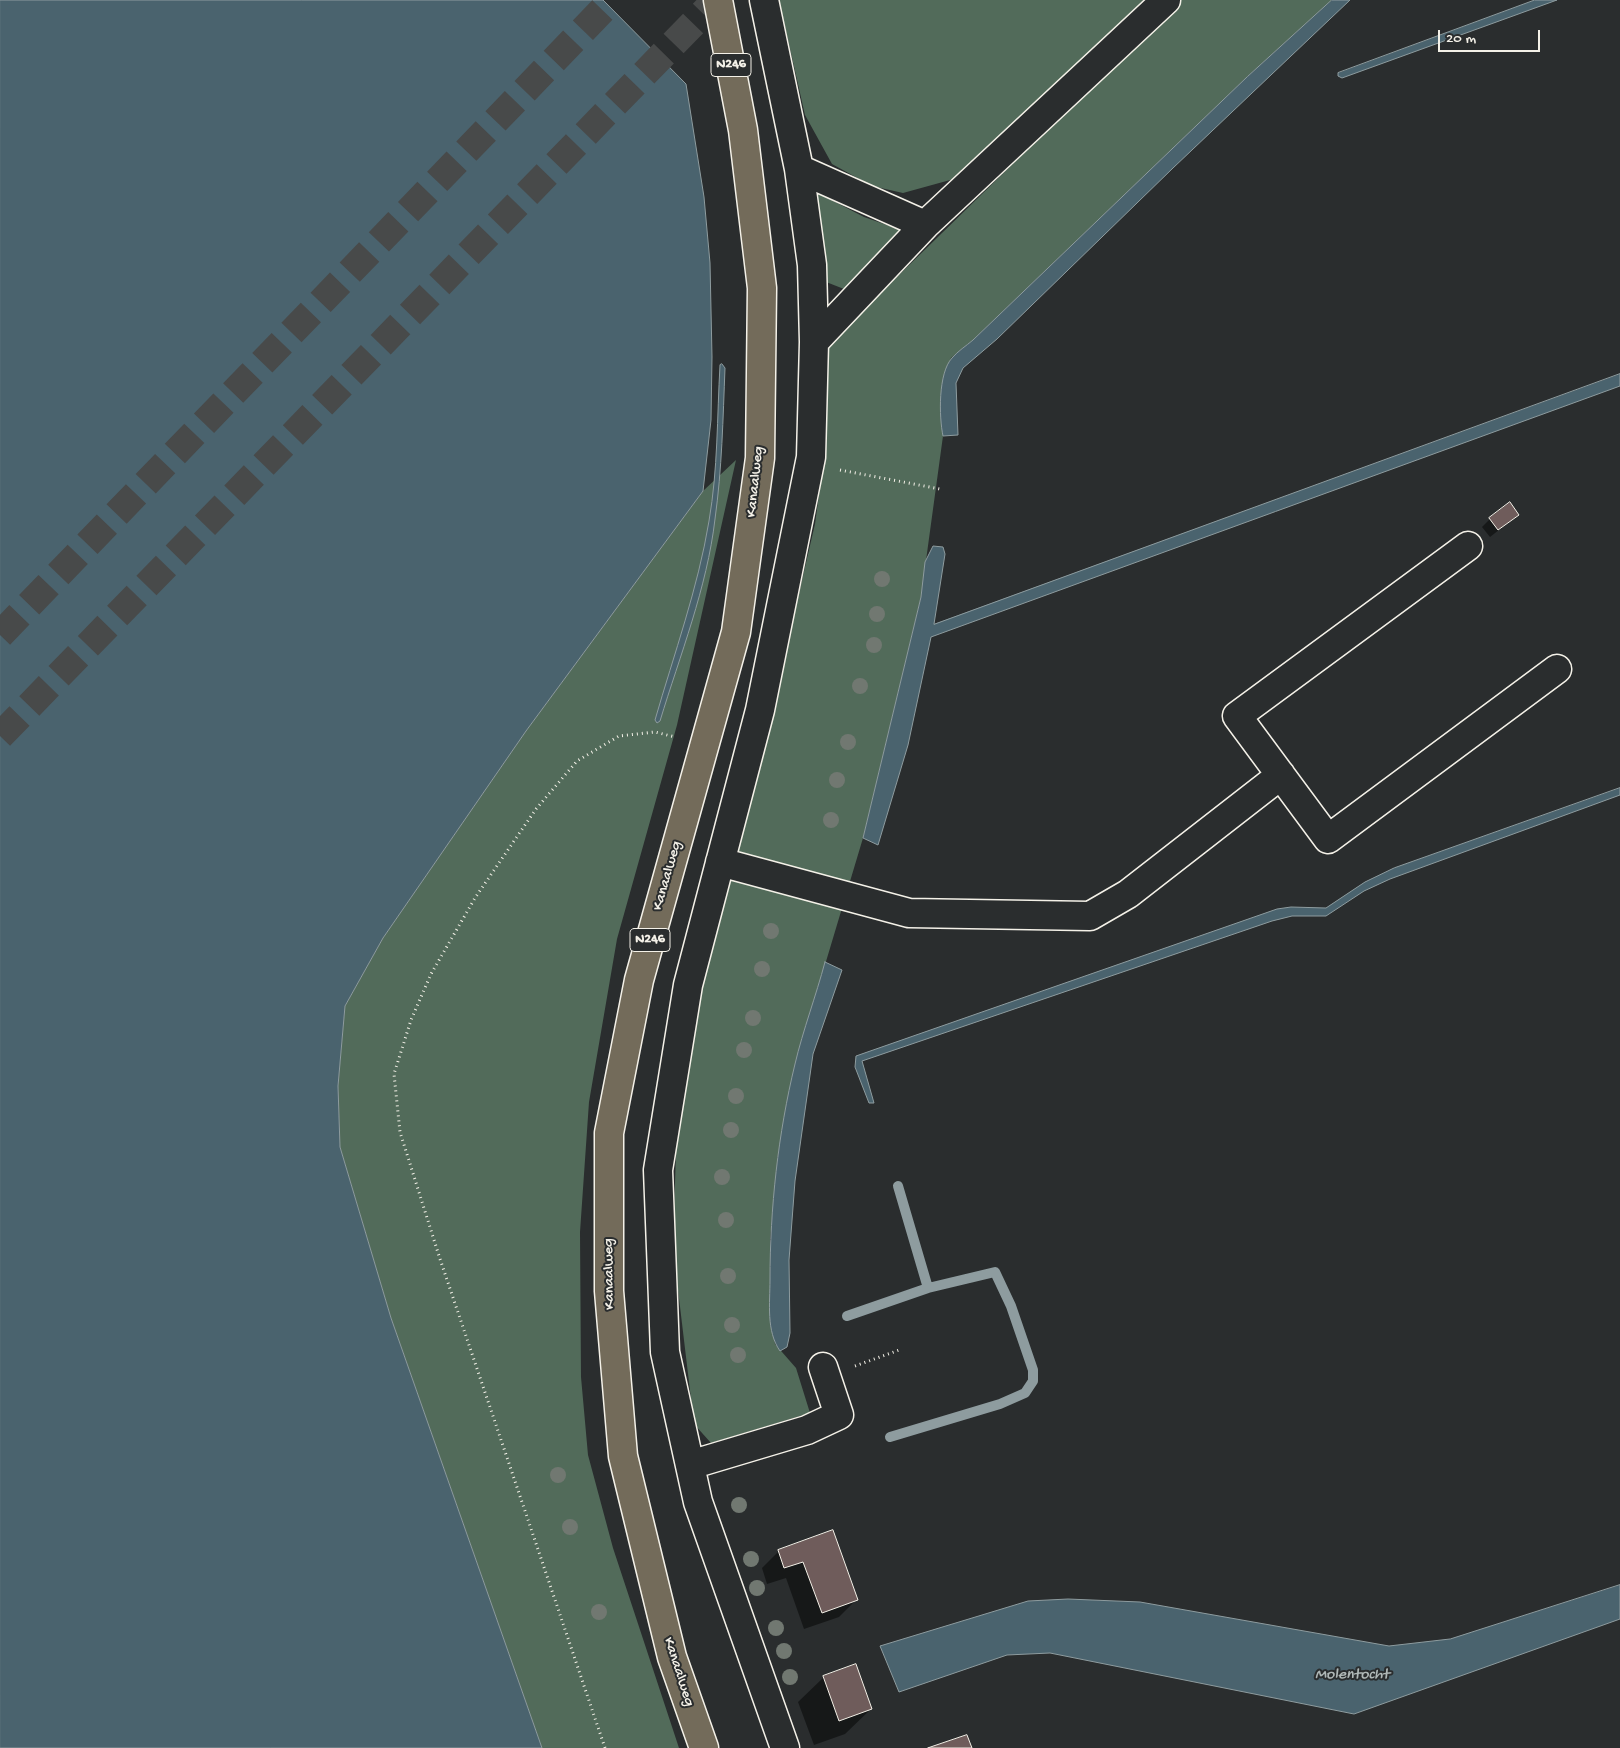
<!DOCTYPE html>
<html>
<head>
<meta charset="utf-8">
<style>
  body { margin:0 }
  #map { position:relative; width:1620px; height:1748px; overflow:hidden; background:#2a2d2e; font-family:"Gochi Hand",sans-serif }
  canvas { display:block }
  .scale { position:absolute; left:1438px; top:30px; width:102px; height:22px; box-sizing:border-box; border:2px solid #f4f1e8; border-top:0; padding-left:6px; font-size:15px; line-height:18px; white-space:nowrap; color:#f4f1e8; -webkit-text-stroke:4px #2a2d2e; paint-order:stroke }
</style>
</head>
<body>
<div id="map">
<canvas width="1620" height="1748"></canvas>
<div class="scale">20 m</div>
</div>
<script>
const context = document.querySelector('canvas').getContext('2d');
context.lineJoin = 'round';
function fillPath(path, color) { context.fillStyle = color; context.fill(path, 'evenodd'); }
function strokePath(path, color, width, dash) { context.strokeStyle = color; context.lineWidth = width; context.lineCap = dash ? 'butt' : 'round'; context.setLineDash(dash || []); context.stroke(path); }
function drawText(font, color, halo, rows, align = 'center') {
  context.font = font + ' "Gochi Hand",sans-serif'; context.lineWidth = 4; context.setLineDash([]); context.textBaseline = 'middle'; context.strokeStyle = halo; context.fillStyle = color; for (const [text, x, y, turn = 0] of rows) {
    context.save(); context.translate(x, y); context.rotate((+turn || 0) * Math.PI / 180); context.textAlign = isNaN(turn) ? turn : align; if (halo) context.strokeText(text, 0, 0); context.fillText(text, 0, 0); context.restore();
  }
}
fillPath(new Path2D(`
  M779,0h365l-183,177 -58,16 -31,-7 -40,-22 -27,-49z
  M1181,0h151l-85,77 -274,263 -22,18 -9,29 1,49 -22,161 -58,241 -68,227 -17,90 -8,85v72l5,32 21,24 14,45 -99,30 -17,-19 -21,-176 4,-130 27,-147 42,-149 69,-298 12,-88 -4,-87z
  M816,192l48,25 43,15 -50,53 -13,4 -23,-9z
  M736,460l-59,265 -60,214 -28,163 -9,130 1,145 7,78 25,93 66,200h-137l-151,-430 -51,-171 -2,-61 7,-80 38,-68 143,-207 177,-240z`), '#526b5a');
const water = new Path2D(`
  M0,0h603l83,84 18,113 6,66 2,94 -1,63 -8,71 -177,240 -143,207 -38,68 -7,80 2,61 51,171 151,430h-542z
  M1332,0h18l-177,168 -176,171 -34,29 -7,15 2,52 -15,1c-4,-19 -5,-63 9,-78 6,-7 14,-12 21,-18l274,-263z
  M1535,0h22l-215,78 -4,-2v-3z
  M722,364l3,4c-2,50 -3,101 -10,151 -8,69 -35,136 -55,202l-3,2 -2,-3c19,-66 43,-132 54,-199 9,-52 8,-104 11,-156z
  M1620,374v12l-689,251 -23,108 -30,100 -15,-7 58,-241 4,-35 8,-16 10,1 2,7 -11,70z
  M1620,788v7l-230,84 -26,12 -38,25h-34l-20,5 -410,140 12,42h-5l-14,-36 1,-11 421,-147 14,-2 35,1 39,-26 29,-14z
  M825,962l17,8 -29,84 -18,127 -6,79 1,73 -3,14 -7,4c-14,-20 -10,-48 -10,-71 0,-72 8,-146 25,-216 8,-34 21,-68 30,-102z
  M1620,1585v34l-266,95 -304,-61 -43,2 -108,37 -19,-46 148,-45 40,-2 72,3 249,44 61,-7z`);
fillPath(water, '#4a636e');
strokePath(water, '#8e9c9f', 1);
fillPath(new Path2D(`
  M1518,515l-28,22 -8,-10 8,-8z
  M833,1532l23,68 -17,17 -35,12 -18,-51 -19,6 -5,-16 17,-17z
  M824,1677l47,32 -26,25 -31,11 -16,-43z`), '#0007');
strokePath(new Path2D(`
  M847,1316l81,-28
  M890,1437l110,-33 25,-11 8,-12v-11l-22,-64 -16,-34 -67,16 -30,-102`), '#8e9c9f', 10);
const building = new Path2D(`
  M1510,502l9,13 -21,15 -9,-12z
  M833,1530l25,70 -36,13 -19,-51 -19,6 -6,-18z
  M856,1664l16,45 -33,12 -16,-45z
  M967,1735l5,13h-44z`);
fillPath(building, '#6f5c5b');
strokePath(building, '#f4f1e8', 1);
strokePath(new Path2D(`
  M0,635l612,-635
  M0,736l716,-736`), '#484a4a', 28, [28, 14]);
const minor = new Path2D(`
  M764,0l35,169 13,96 2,77 -3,115 -51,253 -72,275 -30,185 7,182 33,150 87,246
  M799,169l126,56
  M814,342l111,-117 241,-225
  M1468,546l-231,170 91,123 229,-170
  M720,862l189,51 181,3 38,-22 153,-119
  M690,1465l117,-35 32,-15 -16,-48`);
const major = new Path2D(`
  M704,1748l-32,-91 -49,-201 -14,-165v-158l30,-153 97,-348 24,-174 2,-170 -19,-158 -25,-130`);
strokePath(minor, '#f4f1e8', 31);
strokePath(major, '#f4f1e8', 31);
strokePath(new Path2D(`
  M840,470l100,19
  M855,1366l47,-17
  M605,1748l-165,-489 -40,-127 -6,-58 17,-54 20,-46 44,-76 61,-89 41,-48 42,-25 36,-4 20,5`), '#f4f1e8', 3, [1, 4]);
strokePath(minor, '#2a2d2e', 28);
strokePath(major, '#736b5a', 28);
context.fillStyle = '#717871';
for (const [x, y] of [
  [882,579],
  [877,614],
  [874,645],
  [860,686],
  [848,742],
  [837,780],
  [831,820],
  [771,931],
  [762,969],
  [753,1018],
  [744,1050],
  [736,1096],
  [731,1130],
  [722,1177],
  [726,1220],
  [728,1276],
  [732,1325],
  [738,1355],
  [558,1475],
  [739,1505],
  [570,1527],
  [751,1559],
  [757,1588],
  [599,1612],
  [776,1628],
  [784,1651],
  [790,1677]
]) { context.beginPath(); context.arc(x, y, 8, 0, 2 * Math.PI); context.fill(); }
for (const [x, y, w] of [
  [731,65,40],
  [650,940,40]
]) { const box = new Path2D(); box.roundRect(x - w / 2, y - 11.5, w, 23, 4); context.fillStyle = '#2a2d2e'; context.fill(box); strokePath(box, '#f4f1e8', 1); }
drawText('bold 14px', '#f4f1e8', null, [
  ["N246",731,65],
  ["N246",650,940]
]);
drawText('15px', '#f4f1e8', '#2a2d2e', [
  ["Kanaalweg",756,482,-84],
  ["Kanaalweg",668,876,-74],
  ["Kanaalweg",610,1274,-91],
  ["Kanaalweg",678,1672,72]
]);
drawText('italic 16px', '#b0b8b7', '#2a2d2e', [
  ["Molentocht",1352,1676]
]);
</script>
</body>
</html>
